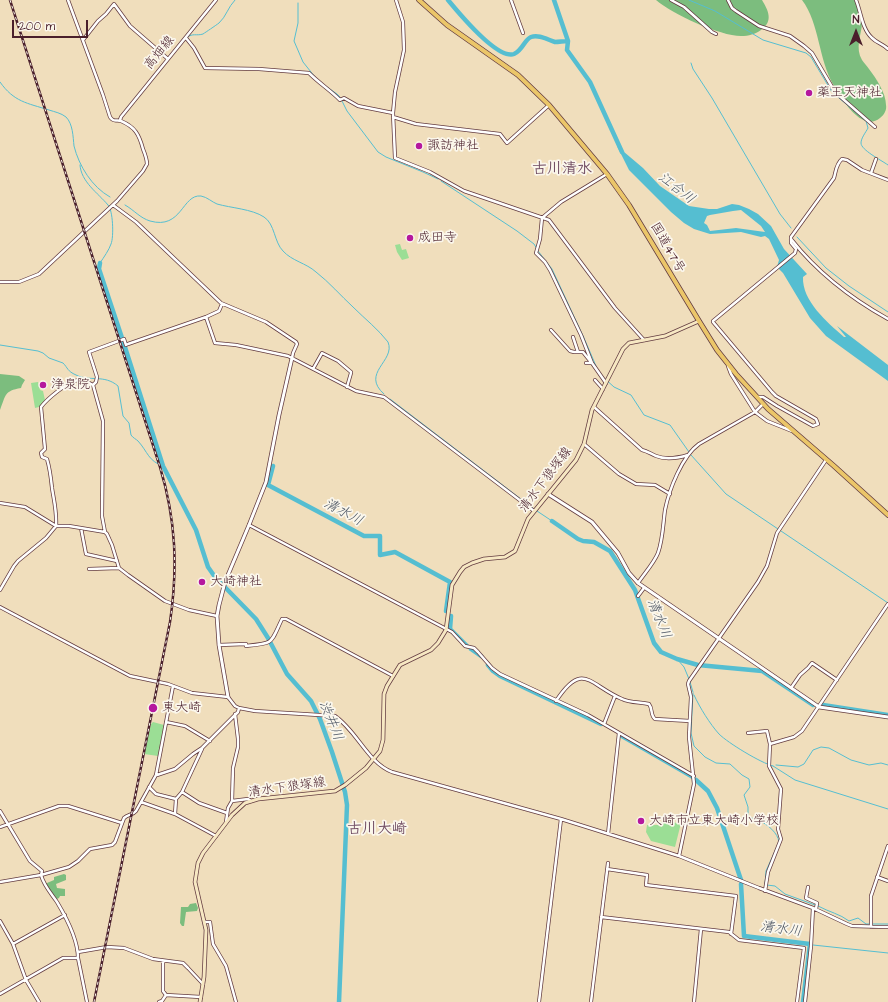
<!DOCTYPE html>
<html>
<head>
<meta charset="utf-8">
<style>
  body { margin:0 }
  #map { position:relative; width:888px; height:1002px; overflow:hidden; background:#f0debc; font-family:"Architects Daughter",sans-serif }
  canvas { display:block }
  .north { position:absolute; left:836px; top:12px; width:40px; height:40px; -webkit-text-stroke:3px #fbf7ec; paint-order:stroke; rotate:0deg; font-size:11px; font-weight:700; line-height:16px; text-align:center; color:#4a1f2b }
  .north::after { content:''; display:block; margin:auto; width:14px; height:18px; background:#4a1f2b; clip-path:polygon(50% 0,100% 100%,50% 72%,0 100%) }
  .scale { position:absolute; left:12px; top:20px; width:76px; height:18px; box-sizing:border-box; border:2px solid #4a1f2b; border-top:0; padding-left:5px; font-size:12px; line-height:14px; white-space:nowrap; color:#4a1f2b; -webkit-text-stroke:3px #fbf7ec; paint-order:stroke }
</style>
</head>
<body>
<div id="map">
<canvas width="888" height="1002"></canvas>
<div class="north">N</div>
<div class="scale">200 m</div>
</div>
<script>
const context = document.querySelector('canvas').getContext('2d');
context.lineJoin = 'round';
function fillPath(path, color) { context.fillStyle = color; context.fill(path, 'evenodd'); }
function strokePath(path, color, width, dash) { context.strokeStyle = color; context.lineWidth = width; context.lineCap = dash ? 'butt' : 'round'; context.setLineDash(dash || []); context.stroke(path); }
function drawText(font, color, halo, rows, align = 'center') {
  context.font = font + ' "Architects Daughter","Klee One",sans-serif'; context.lineWidth = 3.5; context.setLineDash([]); context.textBaseline = 'middle'; context.strokeStyle = halo; context.fillStyle = color; for (const [text, x, y, turn = 0] of rows) {
    context.save(); context.translate(x, y); context.rotate((+turn || 0) * Math.PI / 180); context.textAlign = isNaN(turn) ? turn : align; if (halo) context.strokeText(text, 0, 0); context.fillText(text, 0, 0); context.restore();
  }
}
fillPath(new Path2D(`
  M400,244l2,6 4,-1 3,9 -7,2 -5,-8 -2,-7z
  M38,382l2,8 3,1 2,9 -6,7 -4,1 -4,-25z
  M153,722l11,3 -6,31 -14,-2 7,-30z
  M658,822l23,1 -6,24 -24,-6 -5,-9 1,-7h11z`), '#9bde95');
fillPath(new Path2D(`
  M656,0h106c6,10 12,21 -1,30 -6,4 -12,6 -20,6 -21,0 -69,-22 -85,-36z
  M802,0h55c2,8 5,15 5,24 -1,12 -7,24 0,36 2,3 5,6 7,9 7,9 17,24 17,36 1,5 -2,10 -6,13 -18,15 -38,-19 -46,-32 -16,-27 -14,-62 -32,-86z
  M0,374l19,2 6,4 -3,5 -1,3c-17,3 -15,7 -21,22z
  M64,874l2,1v5l-10,4 1,4 8,1v7h-5l-1,2 -2,1 -10,-13v-3l7,-3v-3z
  M196,903l2,5 -1,3 -11,1 -2,14h-2l-2,-3 1,-16h7l2,-3z`), '#7cbd7e');
fillPath(new Path2D(`
  M617,146l26,22 17,18 29,20 20,3h8l15,-5 7,1 10,4 9,5 13,12 13,23 23,25 -4,3c-1,24 24,45 41,60h2l-9,-11 51,39v16l-62,-45 -16,-18 -27,-45 -6,-6 2,-7 -10,-21 -4,-3 -4,1 -20,-5 -31,2 -16,-5 -10,-6 -13,-11 -42,-42zM741,210l20,16 4,6 -29,-4 -26,3 -3,-6 -3,-2 3,-7 3,-1 23,-4z`), '#55bed1');
strokePath(new Path2D(`
  M689,0l26,11 48,29 43,13 5,4 21,35 34,29 2,7c-2,4 -7,10 -7,15 0,7 20,17 27,22
  M298,3v20l-4,18 9,21 12,15
  M188,37c4,-4 9,-1 15,-3 3,-2 12,-8 16,-11 7,-6 9,-16 16,-23
  M691,63l2,6 19,29 68,116 11,14
  M0,82c14,20 27,21 49,28 6,2 12,3 17,7 7,7 7,20 8,29 5,20 18,41 36,51
  M327,87l10,7 3,3
  M342,101l5,10 31,41 8,5 37,15 15,7
  M80,165c1,17 18,28 28,40 5,5 6,32 3,39 -2,6 -7,13 -11,19
  M441,181l76,50 17,13 3,5
  M125,205c9,5 15,13 25,16 32,9 32,-27 51,-25 6,1 11,6 16,8 14,4 35,5 47,13 11,7 10,25 19,34 9,10 23,12 33,21 13,10 25,24 37,35 12,12 25,22 35,35 8,19 -28,31 -4,52
  M797,237l29,31 23,18 39,26
  M538,251l14,18 32,69 12,28
  M0,345l38,6 5,2 6,5 14,5c5,5 4,8 13,12 14,7 28,-1 42,11l5,30 6,7 2,12c2,3 5,4 7,6 10,11 10,20 25,25
  M604,378l10,9 17,8 13,20 26,10 19,27
  M390,399l144,110
  M691,455l35,39 162,109
  M537,511l15,10
  M677,659l7,8 5,12
  M690,682l3,10
  M693,693l-2,40 3,13 11,11 11,6 14,1 12,11 7,4 1,8 -6,8 4,12v9c4,3 8,3 12,5 7,3 18,12 19,21l-13,29 -1,13
  M694,695c6,13 16,29 25,39 9,9 42,29 54,32
  M776,765l22,2 6,-3 9,-14 8,-3 8,1 22,12 18,5 12,-2 7,2
  M773,766l22,14 93,29
  M767,885l8,1 10,8 30,11
  M818,906c11,6 22,8 31,15l9,-3 8,6h22
  M813,945l75,8`), '#55bed1', 1);
strokePath(new Path2D(`
  M448,0c10,12 49,60 66,54 9,-4 10,-14 17,-17 8,-3 17,3 24,5 4,0 9,-1 13,-1
  M554,0l14,41 -1,9 23,32 32,70
  M100,263l-1,6 23,69
  M123,341l40,125 33,64 12,37 7,10 41,42 12,19 19,36 24,27 9,18 12,33 13,40 2,13 -8,197
  M273,466l-5,19 96,51h16v19l15,-3 55,30 -4,29
  M552,521l26,18 5,2 11,1 16,9 25,39 19,53 7,9 16,7 21,6 64,6 51,34
  M451,616l-1,13 17,17
  M471,649l10,7
  M488,665l5,6 7,5 101,48
  M823,705l65,10
  M622,736l71,41
  M696,780l12,11 9,17 24,72
  M741,884l3,52 66,8 -7,58`), '#55bed1', 4.5);
const minor = new Path2D(`
  M396,0l7,22 1,28 -9,42 -2,21 2,45 35,14 34,19 85,29 66,88 29,32
  M511,0l12,33
  M671,0l13,7 28,25 4,2
  M728,0l4,8 4,3 23,15 31,10 14,10 8,7 23,39 40,35
  M856,0c5,12 6,29 16,38 5,5 11,6 16,11
  M186,38l8,10 11,20 54,1 50,4c10,10 21,17 31,27l4,-2 14,8 35,7
  M83,40l15,-19 8,-7 8,-10 16,22 38,33
  M393,117l23,7 84,10 7,9 42,-38
  M120,120l1,-3 95,-117
  M871,173l5,-14
  M113,205l23,17 85,81 45,19 30,20 1,2 -4,9 -1,5
  M791,239c26,33 61,60 97,80
  M0,282h19l20,-8 78,-73 26,-30 4,-7c0,-5 -2,-10 -4,-15 -4,-15 -8,-22 -22,-28 -5,-2 -7,2 -11,-4l-7,-22 -35,-95
  M206,317l9,26 21,2 52,11 68,35 28,6 150,114
  M551,330l19,21 4,1h9l8,10
  M573,337l5,15
  M586,363h6
  M728,366l3,8 24,38 12,9 25,10
  M313,369l9,-16 16,8 13,11v1l-4,14
  M595,380l8,9
  M606,383l-14,-20 -11,-28 -31,-65 -5,-8 -9,-9 4,-14 2,-21 19,-16 46,-28
  M757,397h6l14,9 36,20 5,-2 -2,-5 -40,-23 -4,-4 -59,-70v-1l82,-68 1,-4 -5,-6v-6l43,-59c2,-7 2,-14 8,-19l5,1 15,10 26,10
  M594,407l48,43c5,1 9,4 14,6 10,4 22,2 32,-1
  M584,444l35,30 17,10 19,1 15,9
  M0,503l25,4 31,19c1,-14 -2,-25 -4,-38 -1,-10 -2,-19 -5,-29l-5,-2 -1,-4 4,-4 -4,-42c6,-8 26,-25 37,-27 5,-1 11,3 15,5
  M249,525l203,107 13,14 9,2 4,4 14,16 8,6 88,41 106,61
  M81,528l5,26 31,7
  M105,532l-3,-16 1,-95 -10,-36 3,-3 1,-5 -8,-25 35,-13 2,6 2,-1 78,-27 13,-6 3,-7
  M89,569l30,-1
  M638,583c6,-9 16,-20 20,-30 5,-14 5,-29 7,-43 4,-20 17,-54 34,-66l56,-32 8,-8
  M0,590l14,-24 4,-5 28,-23 10,-12h13l36,6 2,2 5,11 7,23 9,7 37,26 24,9 28,6
  M638,596l6,-8
  M0,607l130,69 38,8 24,9 36,4 7,9 4,2 16,3 80,5c22,15 33,47 57,56l169,47 118,37 80,32 54,20 34,16 5,2 36,1
  M219,645l27,-1v2c29,-3 24,-2 36,-27h4l107,57
  M791,688l9,-13 8,-7 4,-5 25,17
  M556,701c27,-41 33,-16 66,-2 8,4 18,3 27,5 4,5 1,11 6,15l35,2
  M235,714l3,25v8l-5,21 -1,33 16,-2 3,2
  M166,722l19,4 25,15
  M604,724l11,-28
  M748,733l19,-2 3,13
  M157,775l18,-6 18,-15 9,-6 36,-36 1,-4
  M149,787l7,7 20,5 6,-7 17,11 28,10
  M182,792l20,-43
  M141,802l34,12 41,22
  M0,811l30,50 12,10 -1,4 -41,7
  M175,814l1,-15
  M226,822l2,-14 4,-7
  M0,827l59,-21h9l54,17
  M608,834l11,-101
  M679,856l15,-72 -5,-47 2,-40 -3,-13 1,-3 69,-99 9,-16 10,-33 49,-73
  M607,869l40,6 -1,10 90,11 -5,38
  M877,877l11,4
  M808,887l-2,11 11,5 -1,6
  M765,891l3,-19 13,-33 -3,-10 3,-40 -12,-23 1,-22 24,-7 8,-6 86,-127
  M601,917l128,15 10,8 65,8 -7,54
  M0,921l13,23 13,36 13,22
  M205,922h5l3,22 13,22 10,36
  M871,927v-31l17,-50
  M13,944l52,-29
  M78,952l29,-5 17,1 29,11 30,4 5,5 15,16
  M163,961v30l3,4
  M0,994l63,-36h15
  M166,995l35,2
  M87,1002l-9,-44c0,-18 -12,-41 -21,-56 -6,-9 -13,-16 -16,-27l28,-8 9,-6 12,-12 22,-4 3,-3 9,-24c4,-4 9,-3 12,-7l20,-36 17,-89
  M159,1002l3,-1 4,-6
  M539,1002l22,-183
  M591,1002l17,-139
  M694,1002l7,-73
  M805,1002l6,-56 2,-38`);
const tertiary = new Path2D(`
  M548,494l44,28 26,31 11,20 9,10 181,124 69,10
  M228,697l-9,-52 -2,-29 2,-11 6,-23 24,-57 17,-43 13,-67 13,-57`);
const secondary = new Path2D(`
  M200,1002l4,-25 2,-47 -11,-48 3,-19 5,-10 29,-38 13,-12 13,-4 77,-8 10,-6 21,-17 14,-17 3,-11 1,-46 3,-8 13,-21 31,-15 7,-7 8,-13 6,-45 8,-13 4,-5 8,-4 12,-4 21,-2 10,-6 13,-32 48,-59 8,-16 8,-34 31,-61 6,-6 36,-7 34,-15`);
const trunk = new Path2D(`
  M419,0l28,25 71,50 31,30 58,69 22,31 70,116 18,29 19,24 32,35 66,57 54,49`);
strokePath(minor, '#633c41', 4);
strokePath(tertiary, '#633c41', 4.5);
strokePath(secondary, '#633c41', 4.5);
strokePath(trunk, '#633c41', 5.5);
strokePath(minor, '#fff', 2.5);
strokePath(tertiary, '#fff', 3);
strokePath(secondary, '#f7e8c3', 3);
strokePath(trunk, '#ebc669', 4);
const rail = new Path2D(`
  M10,0l150,467c16,53 18,101 10,155l-76,380`);
strokePath(rail, '#4a1f2b', 2.5);
strokePath(rail, '#fbf7ec', 1, [3]);
for (const [x, y, r, color] of [
  [809,93,4,"#b5179e"],
  [419,146,4,"#b5179e"],
  [410,238,4,"#b5179e"],
  [43,385,4,"#b5179e"],
  [202,582,4,"#b5179e"],
  [153,708,5,"#b5179e"],
  [641,821,4,"#b5179e"]
]) { const dot = new Path2D(); dot.arc(x, y, r, 0, 2 * Math.PI); context.fillStyle = color; context.fill(dot); strokePath(dot, '#fbf7ec', 1.5); }
drawText('13px', '#4a1f2b', '#fbf7ec', [
  ["高畑線",160,53,-51],
  ["国道47号",667,248,60],
  ["清水下狼塚線",546,480,-53],
  ["清水下狼塚線",287,788,-8]
]);
drawText('13px', '#4a1f2b', '#fbf7ec', [
  ["薬王天神社",817,93],
  ["諏訪神社",427,146],
  ["成田寺",418,238],
  ["浄泉院",51,385],
  ["大崎神社",210,582],
  ["東大崎",162,708],
  ["大崎市立東大崎小学校",649,821]
], 'left');
drawText('italic 14px', '#4e5765', '#fbf7ec', [
  ["江合川",676,189,38],
  ["清水川",343,513,28],
  ["清水川",658,619,68],
  ["渋井川",330,721,68],
  ["清水川",781,930,7]
]);
drawText('bold 15px', '#714d63', '#fbf7ec', [
  ["古川清水",562,170],
  ["古川大崎",377,830]
]);
</script>
</body>
</html>
